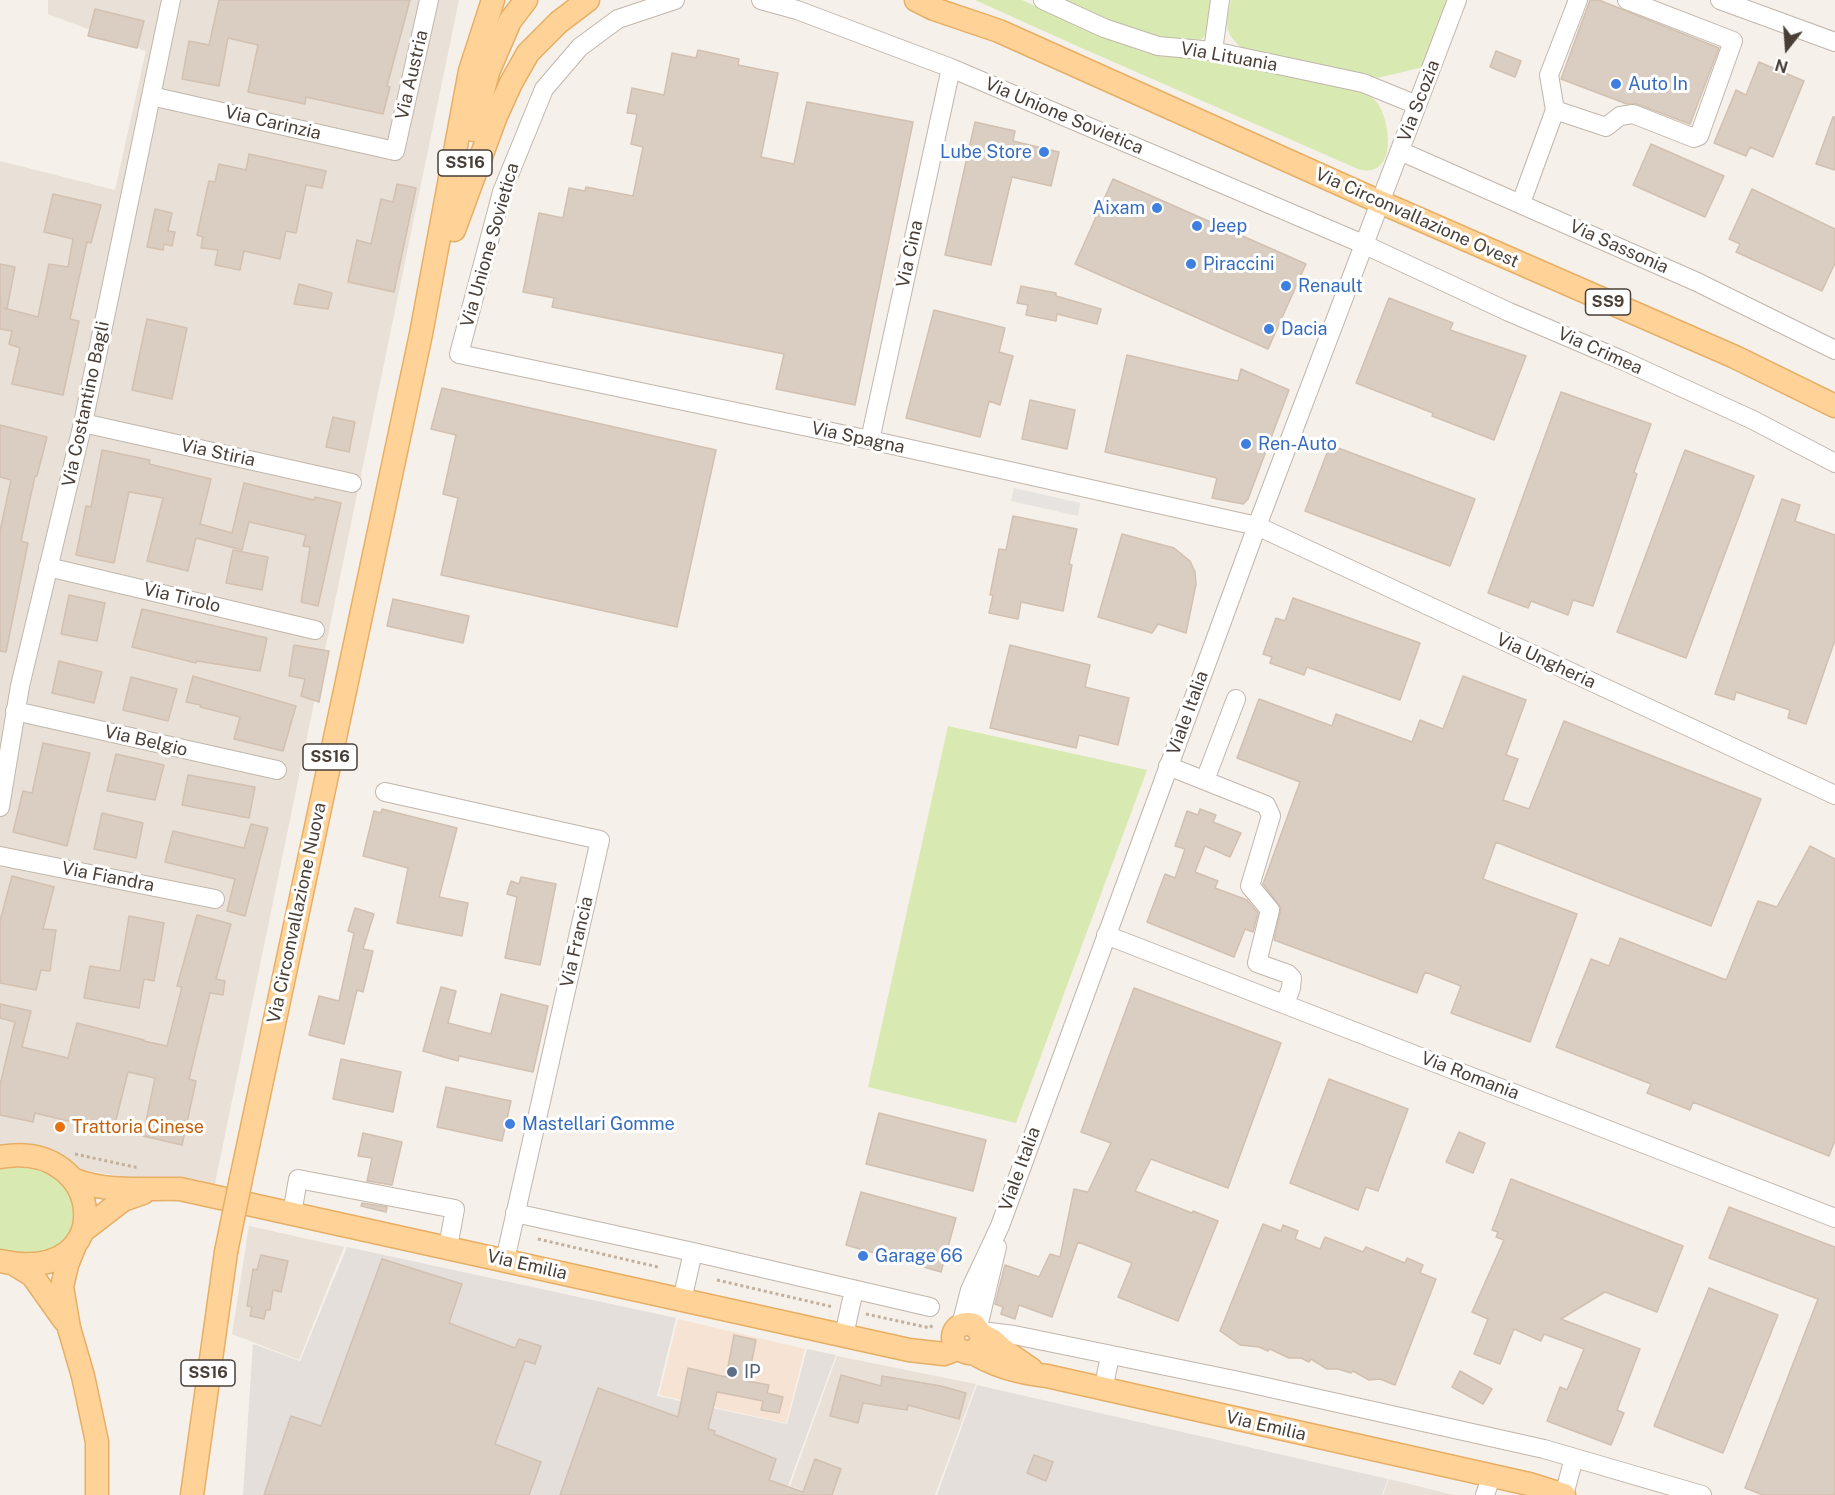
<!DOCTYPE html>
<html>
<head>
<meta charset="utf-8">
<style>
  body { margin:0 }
  #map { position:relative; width:1835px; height:1495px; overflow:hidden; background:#f5f0e9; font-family:"Public Sans",sans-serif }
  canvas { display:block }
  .north { position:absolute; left:1757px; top:18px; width:60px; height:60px; -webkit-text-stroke:4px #fff; paint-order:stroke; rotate:197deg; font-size:16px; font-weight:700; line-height:24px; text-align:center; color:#493f37 }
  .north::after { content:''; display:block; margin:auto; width:21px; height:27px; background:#493f37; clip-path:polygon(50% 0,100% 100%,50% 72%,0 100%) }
</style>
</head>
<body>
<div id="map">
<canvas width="1835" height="1495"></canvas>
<div class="north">N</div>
</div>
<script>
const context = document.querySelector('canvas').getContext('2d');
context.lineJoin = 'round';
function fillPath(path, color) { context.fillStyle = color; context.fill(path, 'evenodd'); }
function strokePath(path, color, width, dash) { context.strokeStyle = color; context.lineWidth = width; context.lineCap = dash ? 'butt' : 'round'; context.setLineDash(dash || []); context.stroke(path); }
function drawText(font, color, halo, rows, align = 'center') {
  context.font = font + ' "Public Sans",sans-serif'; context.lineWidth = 6; context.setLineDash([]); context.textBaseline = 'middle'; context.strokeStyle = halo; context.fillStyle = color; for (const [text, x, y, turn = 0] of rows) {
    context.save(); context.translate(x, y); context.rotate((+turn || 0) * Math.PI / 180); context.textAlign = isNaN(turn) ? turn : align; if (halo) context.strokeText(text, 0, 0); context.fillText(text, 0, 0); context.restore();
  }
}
fillPath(new Path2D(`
  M48,0h411l-246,1193 -213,-38v-994l115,29 31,-139 -98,-37z
  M249,1226l95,21 -45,113 -67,-26z
  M837,1356l139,28 -41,111h-119l-26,-9z
  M1389,1479l65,16h-71z`), '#e9e1d7');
fillPath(new Path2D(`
  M678,1319l127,30 -19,74 -127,-28z`), '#f7e3d4');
fillPath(new Path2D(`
  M347,1247l329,71 -19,78 130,28 20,-75 29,6 -48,131 23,9h-568l10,-151 47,17z
  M977,1385l411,94 -6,16h-445z`), '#e4dfda');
fillPath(new Path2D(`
  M975,0h47l83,38 42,15 72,8 141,28c7,5 13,8 18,15 14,21 18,76 -20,65l-281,-123z
  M1062,0h152l-9,36 -8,7 -33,-4 -29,-7z
  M1231,0h217l-24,67 -47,11 -133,-28c-22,-19 -18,-24 -13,-50z
  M948,726l199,44 -131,353 -148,-36z
  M6,1167c17,1 35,1 50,11 28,18 23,71 -14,75 -13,1 -29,-2 -42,-3v-82z`), '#d8eab1');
fillPath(new Path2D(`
  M1014,488l66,15 -2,13 -67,-15z`), '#e6e3e1');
const building = new Path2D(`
  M219,0h191l-23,86 3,1 -7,27 -77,-17 -1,7 -57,-12 10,-47 -30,-7 -9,48 -37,-7 7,-38 20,4z
  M1590,0h9l120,48 -29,76 -53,-20h-10l-66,-25z
  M95,9l49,12 -7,27 -49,-12z
  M698,50l41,9 -1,6 40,8 -17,84 33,7 13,-62 106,20 -58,283 -79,-16 8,-35 -232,-47 2,-9 -31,-6 16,-79 24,5 6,-30 16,3 1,-4 47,9 10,-49 -12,-3 6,-30 -10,-1 5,-25 32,7 8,-42 24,5z
  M1496,51l25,10 -6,16 -25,-10z
  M1759,62l45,19 -31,76 -23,-10 -4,9 -32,-13 22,-53 10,5z
  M1833,117h2v53l-19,-6z
  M975,122l40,9 -2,10 46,11 -8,34 -39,-9 -21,88 -46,-10z
  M1651,144l73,32 -19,41 -72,-32z
  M249,154l77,17 -4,17 -16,-3 -10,48 -10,-2 -6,28 -36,-8 -4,19 -25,-5 3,-15 -17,-2 2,-11 -6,-2 12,-54 6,1 4,-18 27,6z
  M1113,179l193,85 -38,85 -193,-85z
  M397,184l19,4 -22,104 -46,-10 9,-42 14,4 10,-45 12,3z
  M1752,189l83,40v34l-13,28 -86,-39 4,-8 -11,-5z
  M53,194l48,11 -10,38 -4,-1 -17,77 9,2 -16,74 -51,-11 8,-36 -11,-4 3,-13 -12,-2v-65l15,3 -8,42 -3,-1 34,9 11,-53 19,3 5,-28 -29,-7z
  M155,209l17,4 -4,18 7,1 -3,14 -8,-2 -1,6 -16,-3z
  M299,284l33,9 -4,16 -34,-5z
  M1021,286l35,7v3l45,13 -4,15 -40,-10 -1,7 -30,-6 2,-10 -11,-2z
  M1389,298l64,25 -3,7 76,26 -32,84 -62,-24 1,-3 -77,-30z
  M934,310l71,18 -6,24 14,4 -13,49 -11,-4 -9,36 -74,-19z
  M147,319l40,9 -15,71 -40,-9z
  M1127,355l111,26 3,-12 48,21 -41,109 -5,5 -31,-6 5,-20 -112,-26z
  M442,388l274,62 -39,177 -236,-52 17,-77 -15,-4 13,-59 -25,-6z
  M1561,392l90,32 -17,48 3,2 -44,132 -20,-6 -5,15 -37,-14 -3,7 -40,-15z
  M1030,400l45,10 -8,39 -45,-10z
  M333,417l22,5 -6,30 -23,-5z
  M0,425l47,12 -10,39h-2l-14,65 7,2 -22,109 -6,-1v-120l11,-51 -11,-3z
  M1330,445l145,54 -25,67 -145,-55z
  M102,450l48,10 -1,4 62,15 -11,45 32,9 12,-50 70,17 1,-3 26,6 -23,103 -17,-4 9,-55 -7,-1 3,-11 -57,-13 -7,28 -46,-12 -8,33 -41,-10 16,-63 -34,-6 -15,71 -38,-8 10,-49 5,1z
  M1685,450l69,26 -68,182 -69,-26z
  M1782,499l18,6 -5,16 40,14v105l-29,84 -18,-6 2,-8 -54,-18 -2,8 -19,-6z
  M1013,516l64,13 -8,35 3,1 -9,46 -42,-9 -3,17 -29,-6 4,-18h-3l9,-46 7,1z
  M1122,534l52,14 16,13 5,11 1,12 -10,49 -28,-9 -6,9 -54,-16z
  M233,550l35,7 -6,33 -36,-7z
  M69,595l36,8 -8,38 -36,-7z
  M1293,598l127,45 -20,57 -93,-33 -3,8 -34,-12 2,-6 -9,-3 13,-36 9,3z
  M393,599l76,17 -6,27 -76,-17z
  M142,609l125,29 -7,33 -63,-10 -1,2 -64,-16z
  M294,645l35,6 -10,51 -18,-6 4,-17 -16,-3z
  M1010,645l80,20 -5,22 44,11 -11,47 -39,-10 -3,13 -86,-20z
  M59,661l43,11 -8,31 -42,-10z
  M193,676l103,30 -13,45 -49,-12 6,-22 -40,-10 1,-2 -15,-3z
  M1463,676l63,24 -20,55 12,4 -15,41 26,9 35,-88 197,78 -50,127 -215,-84 -13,37 94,35 -47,128 -79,-29 10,-27 -36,-14 -8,21 -143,-53 7,-32 -18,-24 37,-102 -63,-24 22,-59 73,27 4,-12 76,28 8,-22 23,9z
  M131,677l46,12 -9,32 -45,-11z
  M43,743l47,10 -23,93 -54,-14 10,-41 9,2z
  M116,754l48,11 -9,35 -48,-9z
  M188,775l67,12 -6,31 -67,-13z
  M382,809l75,19 -18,69 29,6 -6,33 -65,-13 11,-55 -45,-12 11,-45 7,2z
  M1200,809l16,6 -3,7 28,11 -11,24 -25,-11 -10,26 23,9 -3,7 32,12 11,13 -5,19 -8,-3 -11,28 -87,-35 18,-48 10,4 10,-29 -10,-3 12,-35 11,4z
  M102,813l41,10 -7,35 -42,-9z
  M251,824l17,4 -23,88 -18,-5 8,-32 -70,-17 8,-31 71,17z
  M1810,846l25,13v281l-6,16 -136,-54 -3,8 -43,-17 4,-9 -95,-37 35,-88 18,7 11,-28 106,42 32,-79 19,6z
  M12,876l42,11 -11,42 13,1 -6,41 -9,-1 -5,20 -36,-7v-62z
  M521,877l35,7 -16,81 -35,-7 12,-61 -10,-3 4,-13 8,3z
  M355,908l19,6 -11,35 10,2 -10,41 -6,-2 -13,54 -35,-9 10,-39 20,5 15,-68 -6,-2z
  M197,915l34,9 -15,55 9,2 -2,14 -13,-2 -21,86 7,2 -14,64 -39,-9 12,-58 -27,-6 -15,60 -78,-19 -2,9 -33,-7v-30l15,-63 -15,-4v-14l31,7 -9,36 46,11 9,-35 67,17v1l23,5 15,-59 -5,-1z
  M129,916l35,7 -10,58 -10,-2 -5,29 -55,-10 6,-32 30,5z
  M441,987l15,4 -8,32 43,11 10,-40 47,12 -15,66 -74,-16 -1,5 -35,-10z
  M1134,988l147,55 -53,145 -77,-29 -16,32 57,22 1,-2 25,10 -40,100 -60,-24 14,-34 -54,-21 -26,75 -33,-12 -4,14 -14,-5 2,-7 -8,-3 10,-39 34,12 11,-23 10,3 14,-68 14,3 23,-49 -30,-11z
  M341,1059l60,13 -8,40 -60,-13z
  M1329,1079l79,30 -30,82 -12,-4 -8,23 -68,-27z
  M446,1087l65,14 -9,40 -65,-14z
  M879,1113l107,27 -13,51 -107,-27z
  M1459,1132l26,11 -12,30 -27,-11z
  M363,1133l39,9 -10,43 -25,-4 5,-23 -14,-2z
  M1511,1179l172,67 -26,66 -52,-20 -44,27 79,30 -23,61 7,3 -13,32 -64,-24 13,-34 7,3 17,-41 -40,-15 -3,7 -27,-12 -14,35 -26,-10 14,-35 -16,-7 32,-72 -8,-3 2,-5 -6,-2z
  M861,1192l95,26 -15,54 -95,-27z
  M362,1203l25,4 -1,5 -25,-6z
  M1729,1207l106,40v248h-72l-18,-7 73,-189 -109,-41z
  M1263,1224l18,7 2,-6 15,6 -3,8 25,10 5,-12 38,15 3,-5 39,16 2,-5 16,7 -3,8 16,6 -41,106 -15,-6 -11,1 -16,-9 -2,2 -13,-4h-11l-16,-10 -2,3 -8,-4h-12l-19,-9 -2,2 -9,-4 -19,-2 -20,-14z
  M261,1255l27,6 -7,31 -8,-2 -3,20h-4l-2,9 -14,-3 2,-9 -5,-1 6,-37 4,1z
  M382,1259l80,25 -13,39 66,25 4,-9 22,7 -6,18 -10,-3 -30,83 46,18 -12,33h-265l27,-79 30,10z
  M1709,1288l69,27 -55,138 -69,-27z
  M734,1335l22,5 -8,41 21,4 -2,8 16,4 -4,16 -18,-3 2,-9 -46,-9 -9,37 7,2 -1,3 62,25 -7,21 34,12 12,-33 26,10 -9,26h-272l38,-107 80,29 10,-49 38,9z
  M1460,1371l32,18 -9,15 -31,-17z
  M841,1375l40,11 1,-10 59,10 25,7 -7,26 -51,-14 -1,5 -44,-7 -5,20 -28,-7z
  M1034,1455l19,7 -7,19 -19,-8z`);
fillPath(building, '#dacdc1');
strokePath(building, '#d2c0b1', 1.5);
const minor = new Path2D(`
  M675,0l-57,19 -38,28 -36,42 -42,103 -43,162 411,86 387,86 578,269
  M761,0l36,10 154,58 412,176 146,68 115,49 129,59 82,43
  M1043,0l61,28 54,18 55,5 150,32 54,22
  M1720,0l115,42
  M1213,51l7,-51
  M151,96l244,55 34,-151
  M1555,110l51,17 14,-11 13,-2 61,24 5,-2 34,-95 -106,-41
  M1400,151l297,131 138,68
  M1521,203l34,-93 -6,-35 29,-75
  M83,423l269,60
  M870,440l81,-372
  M48,567l267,63
  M15,711l262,59
  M1168,766l98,39 5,11 -21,70 20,24 -13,53 31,11 4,4 -1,10 -6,16
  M1205,780l31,-81
  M385,792l215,48 -95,420
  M0,807l20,-121 63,-263 88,-423
  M0,856l215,43
  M1106,935l729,283
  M515,1213l178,39
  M292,1214l6,-35 157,30 -7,38
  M682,1300l11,-48 237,55
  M961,1325l9,-35 30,-64 257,-700 200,-526
  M978,1327l19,-80
  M981,1331l33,4 225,46 305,68 158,46
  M844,1335l10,-45
  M1103,1390l7,-34
  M1485,1495l6,-18
  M1564,1495l10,-37`);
const major = new Path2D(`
  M916,0l18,9 65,22 381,171 355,155 100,49
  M473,130l15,-58 22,-51 16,-21
  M454,230l42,-114 15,-33 17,-30 31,-31 29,-22
  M0,1157c107,-19 120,131 0,104
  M241,1179l180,-845 49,-263 23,-71
  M75,1180c35,13 68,8 105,9l729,161 35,4 13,-5
  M84,1230l39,-30 20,-7
  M75,1245l-8,20 -5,22 7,41 14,48 14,66v53
  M14,1264l18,11 32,45
  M982,1335l-2,12 -12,6 -11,-4c-10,-14 0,-29 17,-24l8,10 10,5 10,9 29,20
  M972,1352c23,15 48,21 75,24l482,108 35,11
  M192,1495l34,-243`);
strokePath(minor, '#c1b6ab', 20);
strokePath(major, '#e7ae65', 25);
strokePath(new Path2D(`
  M75,1154l64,14
  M538,1239l120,28
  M717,1280l116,27
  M866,1314l64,14 4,-5`), '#c3b09c', 3, [3, 3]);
strokePath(minor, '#fff', 18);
strokePath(major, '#ffd398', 22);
const majorBridge = new Path2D(`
  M226,1252l15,-73`);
strokePath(majorBridge, '#e7ae65', 25, []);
strokePath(majorBridge, '#ffd398', 22);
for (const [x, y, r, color] of [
  [1616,84,6,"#3f7fe0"],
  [1044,152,6,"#3f7fe0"],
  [1157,208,6,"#3f7fe0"],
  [1197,226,6,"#3f7fe0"],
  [1191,264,6,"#3f7fe0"],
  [1286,286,6,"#3f7fe0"],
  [1269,329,6,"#3f7fe0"],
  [1246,444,6,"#3f7fe0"],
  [510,1124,6,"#3f7fe0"],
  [60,1127,6,"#e8710a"],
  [863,1256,6,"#3f7fe0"],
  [732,1372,6,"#5c6f8a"]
]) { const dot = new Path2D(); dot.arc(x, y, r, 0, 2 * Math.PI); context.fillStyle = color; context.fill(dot); strokePath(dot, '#fff', 2); }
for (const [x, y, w] of [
  [465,163,54],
  [1608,302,45],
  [330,757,54],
  [208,1373,54]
]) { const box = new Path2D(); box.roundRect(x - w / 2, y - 13, w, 26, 4.5); context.fillStyle = '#fff'; context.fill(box); strokePath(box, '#493f37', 1.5); }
drawText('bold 16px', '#493f37', null, [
  ["SS16",465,163],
  ["SS9",1608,302],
  ["SS16",330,757],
  ["SS16",208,1373]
]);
drawText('18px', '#493f37', '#fff', [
  ["Via Lituania",1229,57,10],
  ["Via Austria",412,75,-77],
  ["Via Scozia",1419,101,-69],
  ["Via Unione Sovietica",1064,116,23],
  ["Via Carinzia",273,123,13],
  ["Via Circonvallazione Ovest",1417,218,24],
  ["Via Unione Sovietica",490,245,-74],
  ["Via Sassonia",1619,247,24],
  ["Via Cina",910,254,-78],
  ["Via Crimea",1600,351,24],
  ["Via Costantino Bagli",86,404,-78],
  ["Via Spagna",858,438,12],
  ["Via Stiria",218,453,12],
  ["Via Tirolo",182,598,13],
  ["Via Ungheria",1546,661,25],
  ["Viale Italia",1188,713,-70],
  ["Via Belgio",146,741,13],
  ["Via Fiandra",108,877,11],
  ["Via Circonvallazione Nuova",297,913,-78],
  ["Via Francia",577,942,-77],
  ["Via Romania",1470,1076,21],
  ["Viale Italia",1020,1169,-70],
  ["Via Emilia",527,1265,13],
  ["Via Emilia",1266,1426,13]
]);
drawText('18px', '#366cbe', '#fff', [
  ["Auto In",1628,84],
  ["Lube Store",1032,152,"right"],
  ["Aixam",1145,208,"right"],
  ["Jeep",1209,226],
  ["Piraccini",1203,264],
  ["Renault",1298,286],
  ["Dacia",1281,329],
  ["Ren-Auto",1258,444],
  ["Mastellari Gomme",522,1124],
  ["Garage 66",875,1256]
], 'left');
drawText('18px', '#c56008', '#fff', [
  ["Trattoria Cinese",72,1127]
], 'left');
drawText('18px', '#4e5e75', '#fff', [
  ["IP",744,1372]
], 'left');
</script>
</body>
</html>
